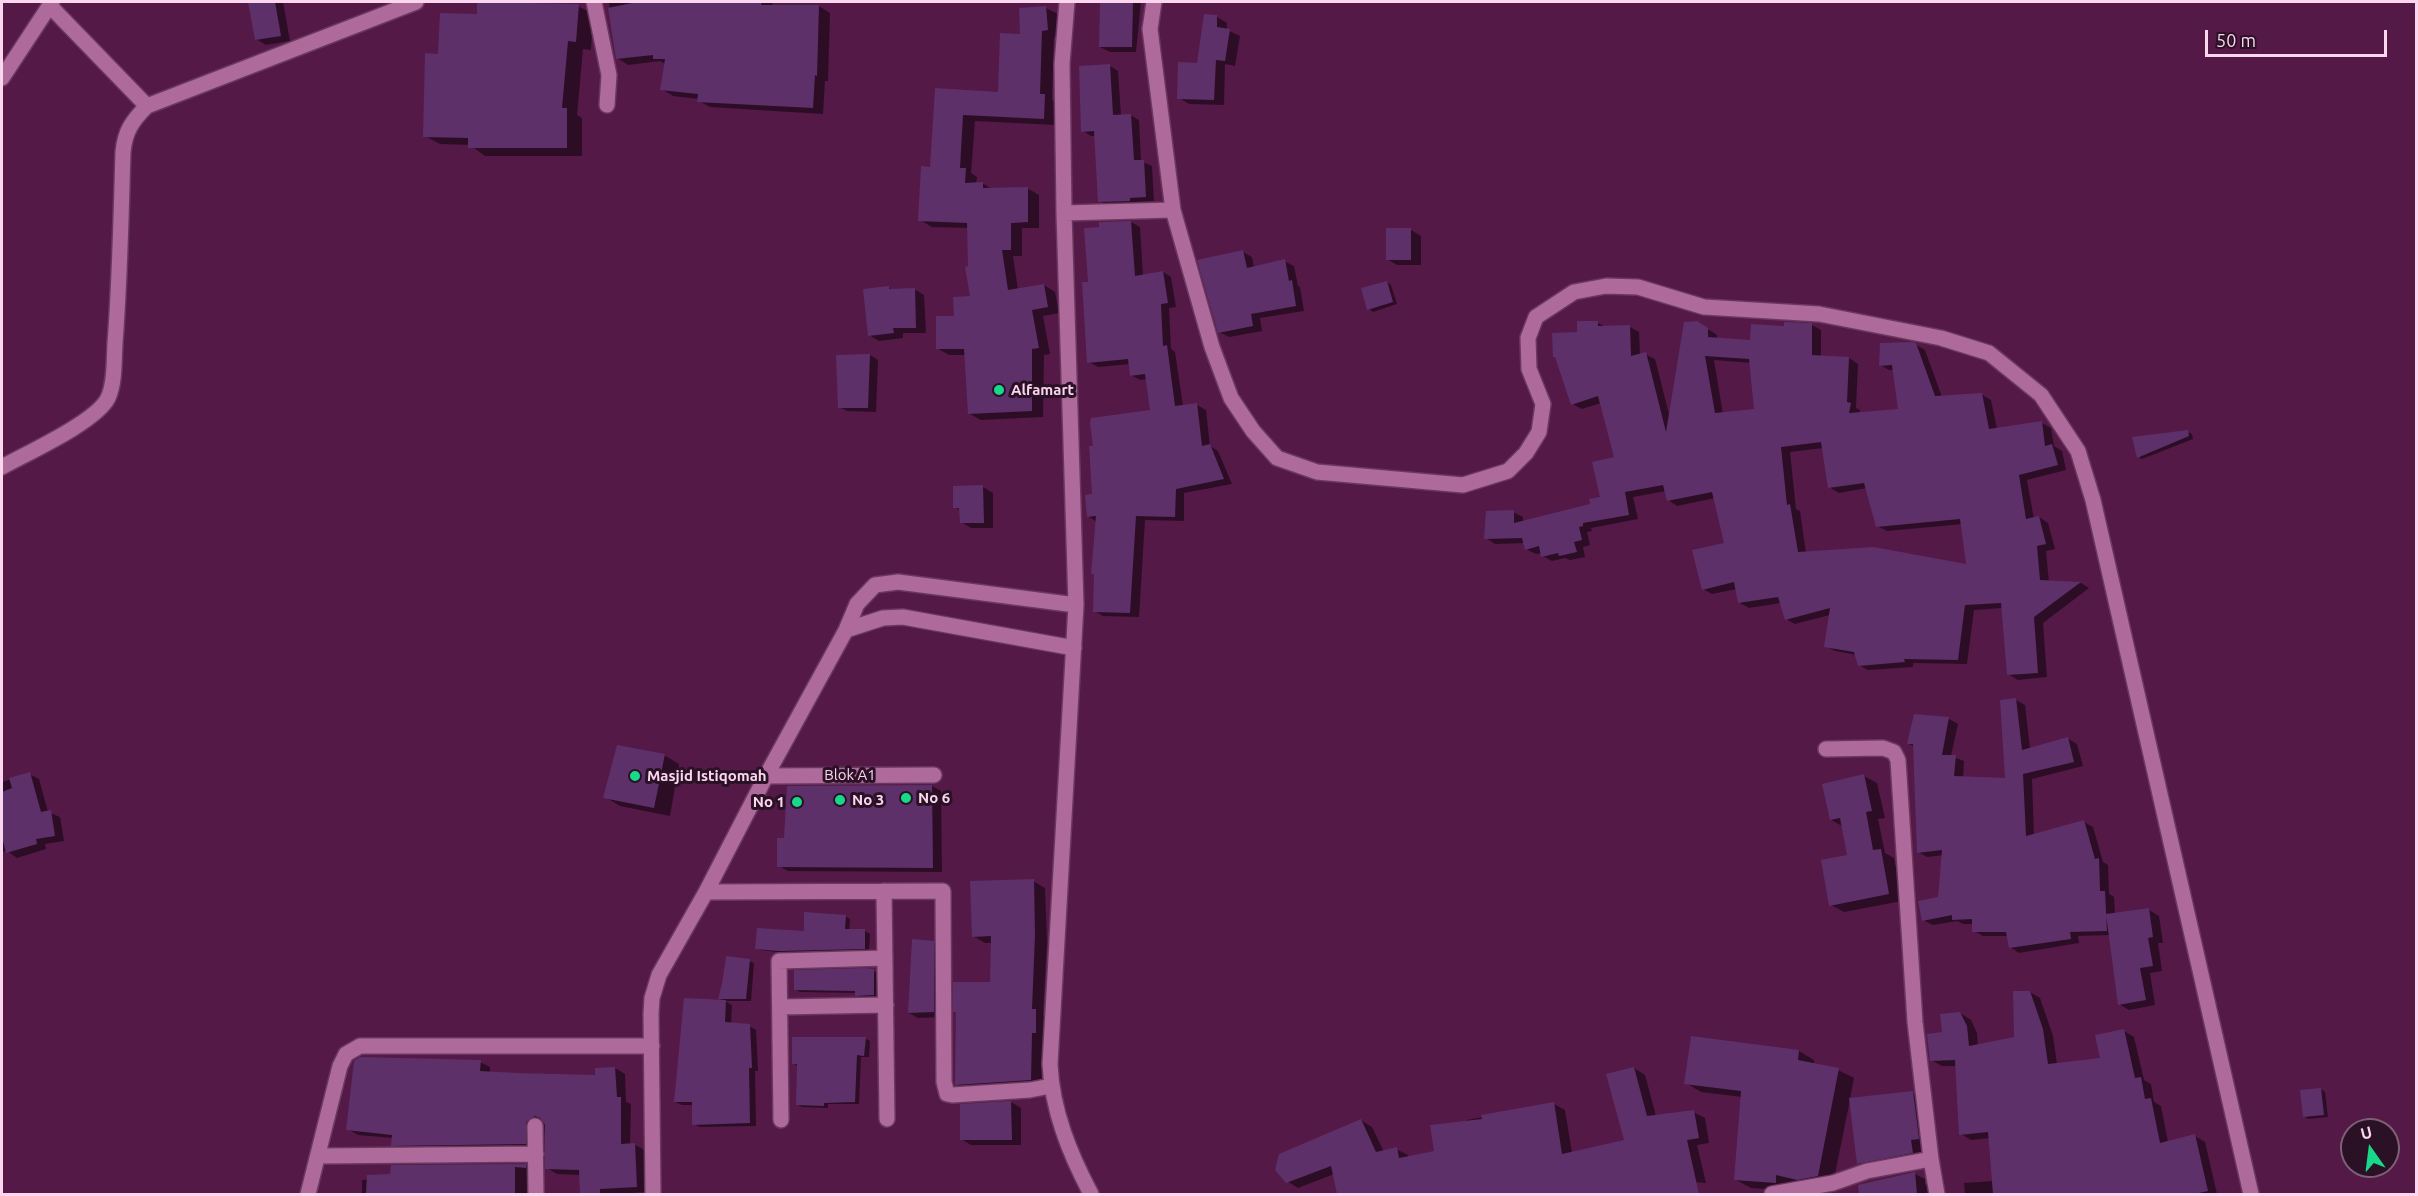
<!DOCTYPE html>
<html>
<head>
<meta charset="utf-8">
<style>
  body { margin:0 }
  #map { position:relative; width:2418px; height:1196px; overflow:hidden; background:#541947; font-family:Ubuntu,sans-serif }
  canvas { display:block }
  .frame { position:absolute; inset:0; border:3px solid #fbd6ef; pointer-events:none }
  .north { position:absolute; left:2340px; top:1118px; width:60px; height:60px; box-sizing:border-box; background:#2b1125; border:2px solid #7e6076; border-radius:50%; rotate:346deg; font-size:16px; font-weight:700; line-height:24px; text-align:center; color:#fbd6ef }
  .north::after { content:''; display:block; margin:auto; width:21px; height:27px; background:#17d989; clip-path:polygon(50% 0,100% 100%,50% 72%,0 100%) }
  .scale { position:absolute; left:2205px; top:30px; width:182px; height:27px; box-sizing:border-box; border:3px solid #fbd6ef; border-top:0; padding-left:8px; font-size:18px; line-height:21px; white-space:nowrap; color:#fbd6ef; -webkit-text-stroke:4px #2b1125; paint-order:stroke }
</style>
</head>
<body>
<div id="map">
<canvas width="2418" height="1196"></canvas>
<div class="frame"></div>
<div class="north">U</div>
<div class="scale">50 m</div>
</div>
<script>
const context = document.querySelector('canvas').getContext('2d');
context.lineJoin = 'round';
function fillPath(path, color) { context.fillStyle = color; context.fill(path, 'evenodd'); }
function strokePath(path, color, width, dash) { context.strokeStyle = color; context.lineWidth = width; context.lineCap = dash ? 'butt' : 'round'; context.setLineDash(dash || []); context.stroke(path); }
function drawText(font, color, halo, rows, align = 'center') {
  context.font = font + ' Ubuntu,sans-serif'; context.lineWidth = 6; context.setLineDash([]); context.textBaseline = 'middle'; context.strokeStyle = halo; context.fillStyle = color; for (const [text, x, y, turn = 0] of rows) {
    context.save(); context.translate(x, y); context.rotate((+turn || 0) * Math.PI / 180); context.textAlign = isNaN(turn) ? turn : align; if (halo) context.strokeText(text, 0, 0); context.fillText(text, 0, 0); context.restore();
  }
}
fillPath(new Path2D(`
  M249,2h34l7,39 -24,4 -10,-6z
  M479,2l99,4 15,8 -2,36 -8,-1 -6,66 5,3v38h-97l-15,-11 -30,-1 -15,-8 14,-81 39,-39z
  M609,2h164l-1,4h47l11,7 -2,68h-3l-2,33 -113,-7 -11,-6v-2l-26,-3 -11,-7 3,-25 -5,-3 -32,4 -11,-7z
  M1100,2h41l-5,50h-26l-10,-5z
  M1046,8l12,6 1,22 -5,1 -2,63 5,3 -2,22 -80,-4 -4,52 6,4 -1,7 6,-1 10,6 35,-1 12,7v33h-17v28h-9l5,34 26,-5 11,7 4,21 -16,3 7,38 -6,1 -1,62 -62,3 -11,-6 -4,-59h-17l-12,-7 18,-30 17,-20 -3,-70 -37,-1 -12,-7 12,-52 4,-78 64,3 22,-58z
  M1217,17l10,6v7l13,6 -5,30 -10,-2 -1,41 -35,-1 -10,-6 19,-34z
  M1110,66l8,5 3,45 9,-1 9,5 2,41 11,5 2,35 -16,1v4h-30l-8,-5 -4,-65h-5l-8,-5z
  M1131,222l9,5 3,49 20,-4 8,5 5,30 -7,1 2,41 4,3 8,54 14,-1 9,5 4,36 8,5 14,33 -48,9v28l-39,-1 -6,97 -36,-1 -9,-5 3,-89 -8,-5 5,-21 1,-49 57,-36 -5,-32 -7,1 -9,-5 -1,-11 -32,3 -9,-5v-79z
  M1411,230l10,6v29h-24l-10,-6z
  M1243,252l9,5 2,11 30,-7 10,5 4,20 2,1 4,24 -44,7 2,13 -33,6 -10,-5z
  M1387,282l4,3 6,19 -24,8 -4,-3z
  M889,288l4,2 21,-1 10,6 2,38h-23v5l-24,3 -10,-6z
  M1697,322l20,13v4l34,3 35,-14 26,-3 9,5v27l28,1 9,6 -2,44 4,2 -1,4 41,-3 -6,-41h-5l-9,-5 35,-21 10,6 17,47 39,-3 10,6 6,29 45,-6 9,5 3,18 8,5 4,19 -39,10 7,39 5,-2 9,6 7,26 -9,2 3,31 32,1 8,5 -46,35 4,54 -29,3 -10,-6 -5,-66 -29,2 -7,54 -54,-1v4l-45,3 -9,-5 -2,-10 -22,-4 -9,-5 4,-31 -35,9 -9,-5 -5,-16 -32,5 -9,-5 -3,-14 -25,5 -9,-5 23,-45 -11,-46 -38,8 -9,-6 -2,-9 -33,6 5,22 -47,9 1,3 -5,1 3,13 -7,2 2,10 -15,3 -5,-2 -13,3 -9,-5 -1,-3 -6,1 -10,-5 -1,-6 -30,1 -9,-6 27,-26 10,5v5l69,-17 10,-7 14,-40 -15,-55 -19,6 -10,-5 7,-71 19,-10 8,4h24l9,5 1,23 5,-1 10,5 15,59zM1714,360l37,3 5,48 -33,3zM1823,448l6,39 10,6 28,-5 10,38 10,5 76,-7 5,42 -162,-13 -6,-42 -4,-2 -6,-57z
  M870,355l8,5 -2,52 -29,-1 -8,-4z
  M2188,432l4,2 1,5 -51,20 -4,-2z
  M954,487h29l10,6v35h-22l-10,-6v-11l-6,-4z
  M2016,700l9,5 5,44 37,-11 10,6 6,22 -51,13 2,56 50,-13 9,5 10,35 5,3 1,29 5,3 1,17 34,-4 10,6 4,27h-5l4,28 -12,2 5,32 -26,5 -10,-6 -8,-69 -33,1 1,7 -60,10 -9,-6 -2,-11h-25l-9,-5v-7h-11l-6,-3 -24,4 -10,-5 17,-22 4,-43 -17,2 -9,-5 -3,-105 -6,-3 6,-29 34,4 9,5 -7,32 13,5 -1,17 44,2z
  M664,755l15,9 -9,52 -50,-10 -15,-9z
  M29,774l10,5 9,33 12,5 4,24 -19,3 1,5 -29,9 -10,-7 -5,1v-70z
  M1864,776l13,7 8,35 -7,1 7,34 9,5 8,43 -58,11 -13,-7 18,-49 -5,-29 -13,-7z
  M932,786l9,5 1,81 -154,-1 -9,-5 6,-26 4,-52z
  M1033,881l12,7 2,54 -4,73 4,2v22h-4l-1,47 -74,5 -12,-7 35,-101 1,-40h-7l-12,-7z
  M845,916l5,3 -1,12h16l5,3 -1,17 -84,2 -24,-3 -4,-2 48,-15z
  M933,942l9,5v70l-24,1 -9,-5z
  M749,961l5,2 -3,38h-26l7,4 -1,19 18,2 7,4 2,41h-3l1,55 -56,1 -7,-3 1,-19h-12l-7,-3 49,-101 -4,-2z
  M873,971l5,2v24l-17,1 -5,-5 -56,-1 -5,-3z
  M2030,992l10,6 13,38 4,28 44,-5 23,-28 10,6 10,43 7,4 3,18 7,4 7,36 27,-6 10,6 12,52h-252l-1,-11 29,-2 -3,-43 -19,2 -10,-6 -5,-68h-14l-11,-6 13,-27 16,-20 11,7 6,13 1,13 38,-8z
  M1692,1037l107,14 15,9v5l24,5 16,8 -4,21 63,-6 15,9v59l-55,11 -15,-9 -8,-63 -17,84 -40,7 -42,-3 -15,-8 6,-83 -41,-5 -15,-9z
  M865,1038l5,3 -1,16h-8l-2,47h-31v4l-26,-1 -4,-2v-39l-5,-3z
  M480,1062l10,5v6l107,3 18,-8 10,6 1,28 5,2 -1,41h5l10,5 2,42 -16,1v1h-49l-2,-19 -23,-1 -10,-6 -3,-46 -8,5 -1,22 -132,1 -10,-5v-7l-35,-3 -10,-6z
  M1634,1068l11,7 11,41 37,-4 12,6 4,25 -12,2 9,38 -86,-6 43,17h-138l-10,-59 -12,1 3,58h-167l-5,-20 -36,14 -11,-7 74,-61 11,7 12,25 12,-3 12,6v3l27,-6 32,-29v-3l87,-16 11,6 7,43 53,-12z
  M2321,1089l4,3 3,25 -20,2 -4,-3z
  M1011,1102l10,6v37h-50l-10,-6z
  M525,1165l13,8 -11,1v20h-165v-14z
  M1915,1174l10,5v5l10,6v4h-75v-8z`), '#0007');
fillPath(new Path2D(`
  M248,2h27l6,34 -26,4z
  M477,2l102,2 -3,38 -8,-1 -6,67h5v40h-99v-10l-45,-1 2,-84 13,1 2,-41 37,1z
  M637,2h125l-1,3h58l-2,71 -2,-1 -2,33 -116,-6 1,-8 -38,-4 5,-31h-12v-4l-37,4 -8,-51z
  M1100,2h33l-1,45h-33z
  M1046,6l2,24 -6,1 -2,63h5l-1,25 -81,-4 -3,53h6l-1,15 18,-1v6l45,-1v35l-17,1v27h-9l6,40 36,-6 4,23 -16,3 7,38 -7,1v62l-64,3 -4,-65h-28v-33h18l-1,-19 17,-1 -5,-29 3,-1 -1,-43 -49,-2 3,-55 9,1 5,-79 63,4 2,-59 20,1 -1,-26z
  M1204,14l13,1v12l13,2 -5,32 -9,-1 -2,40 -37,-1 1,-37 19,1z
  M1110,64l3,51 18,-1 3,46h10l2,37 -16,1v3l-32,1 -4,-71 -13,1 -2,-66z
  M1131,221l4,55 28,-5 5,32 -7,1 2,42 4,-1 8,61 22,-3 5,43 8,-2 14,35 -48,10 -1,28 -39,-1 -6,97 -37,-1 1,-38h-3l5,-58 -9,1 -2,-22 7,-1 -3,-48h4l-3,-23 1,-5 59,-8 -5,-36 -15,2 -2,-17 -41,4 -5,-81h6l-4,-54 15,-1v-5z
  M1386,228h25v32h-25z
  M1243,250l4,18 38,-9 4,22 3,-1 4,26 -45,8 2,12 -35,7 -21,-73z
  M1387,281l6,21 -26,8 -6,-22z
  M889,286v3l26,-1 1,40h-23l1,5 -26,3 -5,-47z
  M1577,321h21v5l32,-1 1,31 15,-4 20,80 18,-110 13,-1 11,7v9l42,3 1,-16 33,2v-4l28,1v32l37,2 -2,45 4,1 -2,10 49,-4 -6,-44 -13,1 1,-23 32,-1 4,1 19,53 47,-3 7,36 53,-8 3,25 7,-2 6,21 -39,10 7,44 13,-3 7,28 -9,2 3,34 41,2 -47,35 4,56 -31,2 -6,-72 -36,2 -7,55 -54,-1 1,3 -47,4 -4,-14 -30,-5 6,-39 -45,12 -7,-23 -40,6 -4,-21 -32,8 -10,-40 32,-7 -12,-51 -45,9 -4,-16 -38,7 4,23 -46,8v3l-4,1 3,13 -8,2 3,10 -18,4 -1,-3 -17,4 -2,-11 -14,4 -3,-12 -38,1 2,-28 28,-1v13l76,-19 -1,-5 11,-2 -8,-35 22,-5 -16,-61 -27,9 -16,-48h-2l-1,-24 25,-1zM1705,356l44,3 5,50 -39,4zM1821,442l7,46 36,-5 12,44 84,-8 6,45 -92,-17 -76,5 -8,-48 -3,1 -6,-58z
  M870,354l-2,54h-30l-2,-53z
  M2188,430l1,6 -52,22 -5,-21z
  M983,485l1,38h-24l-1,-15h-6v-22z
  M2016,698l6,52 46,-13 6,25 -51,12 3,62 58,-16 11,39 4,-1 1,33h5l2,40 -37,1 1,7 -62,9 -3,-16h-34v-13l-20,1v-5l-30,6 -4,-20 20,-4 4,-47 -25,3 -4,-109h-6l7,-30 35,3 -7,38h14l-2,21 51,2 -5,-78z
  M617,745l48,9 -11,54 -51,-10z
  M30,772l11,40 10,-2 4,26 -19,3 1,5 -31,9 -4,-16v-45l10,-4 -3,-10z
  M1864,774l8,37 -6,1 7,38 8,-1 8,45 -60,12 -8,-46 26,-5 -7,-37 -10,2 -8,-36z
  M932,785l1,83 -156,-1v-29h7l3,-52z
  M1034,879l1,56 -3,74h4v24h-4l-1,47 -76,5 1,-73h-3v-30h37l1,-46 -19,1 -2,-56z
  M2149,908l4,29 -5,1 5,28 -13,2 6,32 -28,5 -12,-91z
  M804,912l42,3 -1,14h20v20l-86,2 -24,-2 2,-21 47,3z
  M912,939l22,2v71l-26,1z
  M726,956l24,3 -4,40h-28l4,-15z
  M865,968l9,1v26l-19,1v-5l-61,-1v-20z
  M2013,991h17l13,38 5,35 52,-6 -5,-23 29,-6 11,49 6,-1 4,22 6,-1 9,45 35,-9 13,57 -14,3h-201l-5,-62 -29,3 -4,-75 -25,1 -3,-27 15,-2 -2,-18 20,-2 7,14 2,20 45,-9z
  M684,998l42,2 -1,22 25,2 2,44h-3l1,55 -58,2v-23h-18z
  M1691,1036l108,14 -1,10 41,8 -21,108 -21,4 -21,-5v8l-42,-3 7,-89 -57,-7z
  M792,1037h74l-2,19 -7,-1 -2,47 -31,1v3l-28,-1 1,-41h-5z
  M360,1057l121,3 -1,11 37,2 78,2v-7l20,-1 2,30h4v47l14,-1 2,44 -37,2v5h-20l-1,-24 -34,-1v-44l-5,-7 -5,-2 -9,6v22l-135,2 1,-11 -46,-5 8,-69z
  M1634,1067l13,49 47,-6 5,28 -12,2 12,54h-362l-6,-28 -45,17 -11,-13 4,-16 82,-35 15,33 21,-5 2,11 35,-7 -4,-26 52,-6 -1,-4 73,-13 8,52 62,-14 -18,-66z
  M2321,1088l3,27 -21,2 -3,-27z
  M1913,1091l6,48 -8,1 2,13 -56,11 -8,-66z
  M1011,1101l1,39h-52v-36z
  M526,1164v4l-11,-1v27h-149l1,-19 23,-1 1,-9z
  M1915,1172l2,22h-58l-1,-9z`), '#5d306a');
const minor = new Path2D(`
  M594,2l15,73 -2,30
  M1067,2l-5,62 2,149 12,392 -26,459c2,47 20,90 41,130
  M1154,2l-4,27 23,181 39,137 19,51 22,33 24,27 40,14 146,13 45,-14 18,-18 13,-21 4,-28 -14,-35 -1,-31 8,-21 38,-25 32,-6 32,1 66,20 115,7 122,24 48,15 52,42 37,56 15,49 158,694
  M50,6l97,100
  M2,78l50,-76
  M1064,213l109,-3
  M2,467c25,-14 94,-45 106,-69 7,-15 6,-38 7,-55 5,-64 6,-127 8,-191 2,-21 9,-31 24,-46l269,-104
  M846,630l37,-12 20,-1 171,31
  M1826,749l57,-1 11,4 4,8 17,262 16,137
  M766,776l168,-1
  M884,891l3,228
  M706,892l237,-1 1,191 3,12 5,1 78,-5 21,-4
  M780,1007l106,-2
  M781,1120l-2,-159 106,-3
  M535,1126l1,68
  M319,1156l217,-2
  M308,1194l32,-128 6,-12 14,-8h292
  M653,1194l-2,-180 1,-16 7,-23 47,-83 60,-116 80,-146 11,-26 18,-19 23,-3 178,23
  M1772,1194l61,-11 34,-12 64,-12 6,35`);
strokePath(minor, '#6a385f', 18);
strokePath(minor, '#ad6a9a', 15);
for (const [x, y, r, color] of [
  [999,390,6,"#17d989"],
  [635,776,6,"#17d989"],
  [906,798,6,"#17d989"],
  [840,800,6,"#17d989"],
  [797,802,6,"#17d989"]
]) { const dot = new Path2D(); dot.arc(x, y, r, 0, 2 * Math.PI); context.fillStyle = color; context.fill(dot); strokePath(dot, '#2b1125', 2); }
drawText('bold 15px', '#fbd6ef', '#2b1125', [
  ["Alfamart",1011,390],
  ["Masjid Istiqomah",647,776],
  ["No 6",918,798],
  ["No 3",852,800],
  ["No 1",785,802,"right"]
], 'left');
drawText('15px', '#fbd6ef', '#2b1125', [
  ["Blok A1",850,775]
]);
</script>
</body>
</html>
